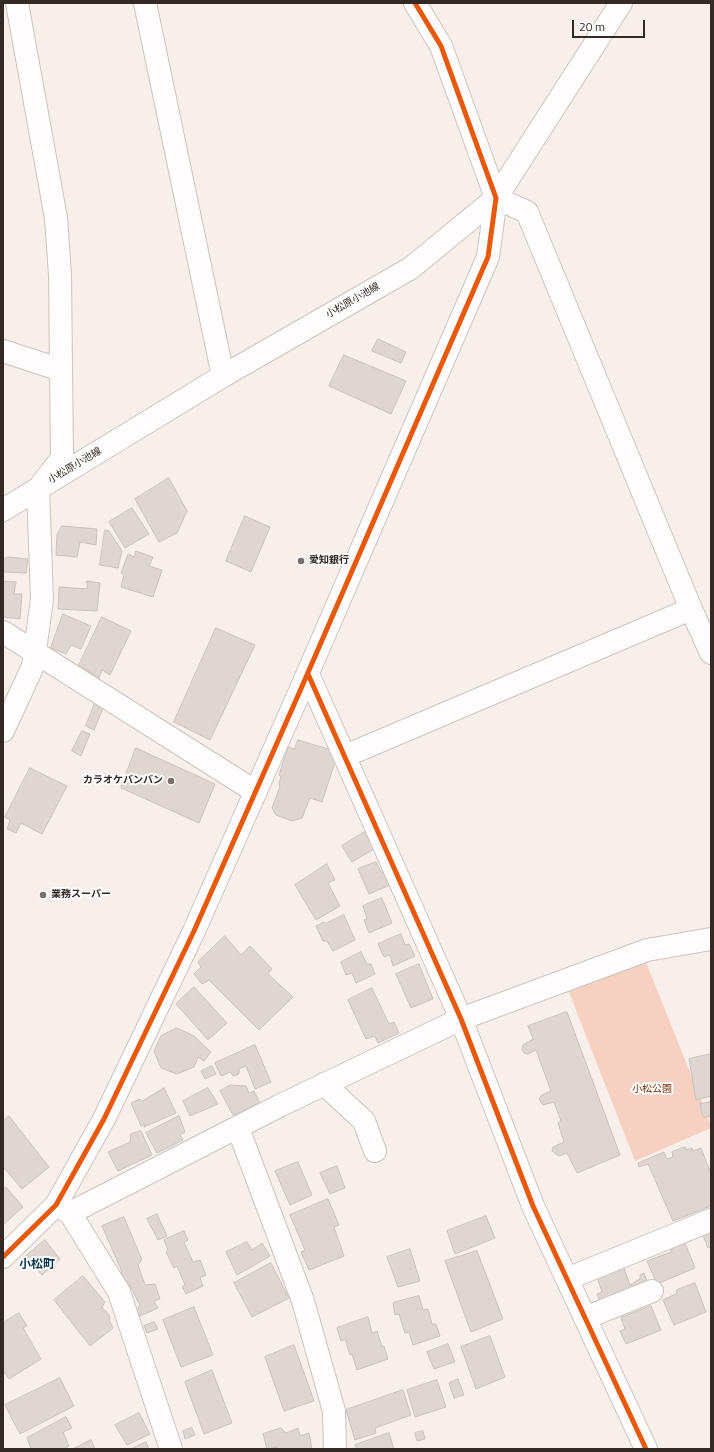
<!DOCTYPE html>
<html>
<head>
<meta charset="utf-8">
<style>
  body { margin:0 }
  #map { position:relative; width:714px; height:1452px; overflow:hidden; background:#f8eeea; font-family:"Titillium Web",sans-serif }
  canvas { display:block }
  .frame { position:absolute; inset:0; border:4px solid #342924; pointer-events:none }
  .scale { position:absolute; left:572px; top:20px; width:73px; height:18px; box-sizing:border-box; border:2px solid #342924; border-top:0; padding-left:5px; font-size:12px; line-height:14px; white-space:nowrap; color:#342924; -webkit-text-stroke:3px #fdfdfd; paint-order:stroke }
</style>
</head>
<body>
<div id="map">
<canvas width="714" height="1452"></canvas>
<div class="frame"></div>
<div class="scale">20 m</div>
</div>
<script>
const context = document.querySelector('canvas').getContext('2d');
context.lineJoin = 'round';
function fillPath(path, color) { context.fillStyle = color; context.fill(path, 'evenodd'); }
function strokePath(path, color, width, dash) { context.strokeStyle = color; context.lineWidth = width; context.lineCap = dash ? 'butt' : 'round'; context.setLineDash(dash || []); context.stroke(path); }
function drawText(font, color, halo, rows, align = 'center') {
  context.font = font + ' "Titillium Web","Noto Sans JP",sans-serif'; context.lineWidth = 4; context.setLineDash([]); context.textBaseline = 'middle'; context.strokeStyle = halo; context.fillStyle = color; for (const [text, x, y, turn = 0] of rows) {
    context.save(); context.translate(x, y); context.rotate((+turn || 0) * Math.PI / 180); context.textAlign = isNaN(turn) ? turn : align; if (halo) context.strokeText(text, 0, 0); context.fillText(text, 0, 0); context.restore();
  }
}
fillPath(new Path2D(`
  M644,957l67,168v3l-76,33 -68,-174z`), '#f6d0c1');
const building = new Path2D(`
  M378,339l28,13 -5,11 -29,-12z
  M344,355l62,26 -15,33 -62,-28z
  M169,478l18,33 -10,22 -18,9 -24,-43z
  M132,508l17,26 -24,14 -16,-26z
  M245,516l25,11 -19,45 -25,-11z
  M62,526l35,3 -1,16 -16,-3 -3,15 -21,-2 1,-20z
  M105,530l4,1 13,20 -4,17 -18,-3z
  M136,551l17,6 -4,9 13,4 -9,27 -32,-10 3,-12 -3,-2 7,-19 6,3z
  M8,557l20,2 -2,14 -23,-1v-12z
  M3,581l13,1 -2,12h8l-2,25 -17,-2z
  M87,581l13,2 -3,28 -39,-2 1,-22 28,2z
  M63,614l28,12 -10,23 -10,-4 -5,9 -15,-6z
  M102,617l29,14 -21,44 -8,-5 -3,8 -20,-13z
  M216,628l39,17 -45,95 -36,-18z
  M95,703l8,5 -9,22 -8,-4z
  M82,731l8,3 -9,22 -9,-5z
  M298,740l34,10 4,9 -14,43 -12,-4 -8,20 -10,3 -16,-6 -4,-7 8,-21 -1,-4 2,-6 -2,-2 9,-28 6,2z
  M136,748l79,36 -16,39 -78,-35z
  M30,768l37,18 -25,48 -21,-11 -5,10 -9,-4 3,-9 -5,-3z
  M364,832l10,17 -22,13 -10,-16z
  M376,862l5,10h3l6,13 -21,9 -11,-25z
  M327,864l8,16 -7,3 12,23 -24,14 -21,-35z
  M382,898l10,25 -23,10 -5,-13 3,-1 -4,-13z
  M344,915l11,25 -22,11 -6,-10h-4l-7,-15 8,-4 2,1z
  M401,934l4,11 4,-1 6,12 -22,10 -3,-11 -6,2 -6,-13z
  M225,936l16,19 9,-9 22,23 -4,5 25,23 -34,33 -50,-50 -7,4 -8,-10 7,-7 -3,-5z
  M361,952l6,12h4l4,10 -19,9 -4,-10 -6,2 -5,-13z
  M419,964l14,35 -22,9 -15,-34z
  M194,987l33,36 -19,17 -32,-36z
  M372,988l17,36 5,-2 5,11 -21,10 -3,-7 -9,3 -18,-39z
  M567,1012l53,143 -43,18 -10,-20 -8,3 -7,-5 1,-4 11,-5 -6,-19 3,-2 -7,-19 -11,3 -4,-6 3,-4 9,-4 -15,-41 -8,4 -4,-1 -2,-3 1,-5 10,-6 -5,-13z
  M177,1028l17,8 17,16 -7,9 -6,-4 -4,10 -17,7 -16,-6 -7,-17 7,-15z
  M255,1045l16,37 -16,7 -9,-23 -7,3v5l-6,2 -3,-4 -9,4 -6,-13z
  M711,1054v42l-15,4 -7,-41z
  M212,1066l4,8 -11,5 -4,-8z
  M231,1085l15,1 3,7 5,-2 6,12 -27,12 -13,-24z
  M164,1088l12,25 -32,14 1,-3 -4,2 -10,-23 9,-4 2,2z
  M208,1088l10,16 -28,12 -7,-15z
  M711,1102v14l-8,1 -3,-13z
  M9,1116l40,51 -27,22 -19,-22v-46z
  M179,1116l6,16 -5,3 3,5 -26,13 -11,-20z
  M141,1131l11,24 -34,16 -10,-19 22,-10 1,-8z
  M685,1147l1,3 6,-2 1,3 8,-3 10,26v32l-38,15 -25,-57 -9,3 -1,-4 26,-11 3,7 6,-2 -1,-5z
  M298,1162l14,33 -22,10 -15,-34z
  M337,1166l8,22 -15,6 -10,-21z
  M6,1187l17,20 -20,18v-35z
  M328,1199l11,26 -5,2 10,29 -35,14 -8,-18 4,-2 -15,-35z
  M157,1214l10,22 -9,4 -11,-21z
  M486,1216l9,22 -40,16 -8,-23z
  M124,1217l18,43 -4,5 7,20 10,-1 5,15 -6,2 4,7 -18,8 -3,-6 3,-5 -12,-23 -5,-2 -3,-6 2,-2 -20,-46z
  M711,1229v18l-3,1 -6,-15z
  M184,1231l4,9 -4,2 9,20 7,-2 6,15 -6,3 3,8 -17,8 -4,-7 3,-2 -8,-19 -3,2 -8,-16 2,-2 -4,-10z
  M45,1240l15,19 -18,16 -16,-19z
  M247,1242l5,8 10,-7 8,13 -33,19 -11,-23z
  M685,1243l10,25 -38,16 -10,-23 24,-9v-3z
  M410,1249l10,32 -22,6 -11,-30z
  M477,1251l26,68 -32,13 -26,-71z
  M271,1263l18,35 -37,19 -18,-34z
  M624,1268l6,17 10,-6v-4l4,-2 3,8 -44,20 -4,-2 -2,-5 5,-2 -5,-15z
  M83,1276l22,26 -3,5 8,9 -1,4 4,8 -23,18 -36,-46z
  M695,1283l11,29 -32,13 -11,-25 13,-6 1,-4z
  M419,1296l4,14 5,-1 4,15h4l4,12 -27,9 -4,-13 -4,1 -6,-19 -4,1 -2,-12z
  M651,1306l10,24 -35,14 -6,-13 5,-2 -4,-11z
  M194,1307l19,48 -32,12 -18,-47z
  M19,1313l8,13 -4,2 18,31 -32,20 -6,-8v-48z
  M368,1317l4,16 5,-2 5,16 2,-1 4,13 -31,11 -5,-16 -2,1 -5,-16 -4,2 -4,-13z
  M154,1322l4,7 -11,4 -3,-7z
  M490,1336l15,41 -29,12 -15,-42z
  M448,1344l7,18 -21,7 -7,-17z
  M294,1345l20,56 -30,10 -19,-54z
  M212,1370l20,53 -28,11 -19,-52z
  M60,1378l14,28 -54,28 -15,-29z
  M458,1379l6,16 -10,3 -5,-15z
  M437,1380l9,27 -31,10 -8,-27z
  M403,1390l8,25 -36,13 1,5 -21,7 -9,-30z
  M139,1413l11,21 -23,11 -12,-20z
  M66,1417l6,11 -9,4 6,14 -5,3h-33l-4,-11z
  M192,1428l3,7 -10,4 -2,-8z
  M281,1428l5,5 12,-5 2,8 9,-3 3,16h-35v-2l-10,2 -4,-15z
  M423,1431l2,8 -8,2 -2,-8z
  M389,1433l5,16h-37l-2,-4z
  M91,1440l4,9h-22z
  M146,1442l3,7h-18z`);
fillPath(building, '#e0d6d1');
strokePath(building, '#cbc1bd', 1);
const minor = new Path2D(`
  M145,3l78,373
  M415,3l26,43 55,152 31,14 164,397 20,44
  M3,351l58,19
  M3,632l253,160
  M308,674l153,345 72,187 113,243
  M3,731l30,-65 9,-67 -4,-110 24,-31 -2,-183 -4,-57 -39,-215
  M345,756l346,-147
  M324,1084l40,37 11,30
  M238,1128l65,173 31,110 1,38
  M58,1206l12,7 49,79 52,157
  M70,1213l211,-108 180,-86 186,-69 64,-11
  M567,1279l144,-59
  M585,1318l67,-27`);
const tertiary = new Path2D(`
  M3,1257l53,-52 48,-86 90,-188 106,-240 188,-434 8,-59`);
const secondary = new Path2D(`
  M3,510l220,-134 188,-108 85,-70 125,-195`);
strokePath(minor, '#cdc3bf', 24);
strokePath(tertiary, '#cdc3bf', 24);
strokePath(secondary, '#cdc3bf', 24);
strokePath(minor, '#fefcfc', 22);
strokePath(tertiary, '#fefcfc', 22);
strokePath(secondary, '#fefcfc', 22);
strokePath(new Path2D(`
  M308,674l153,345 72,187 113,243
  M3,1257l53,-52 48,-86 90,-188 106,-240 188,-434 8,-59 -55,-152 -26,-43`), '#e8590c', 5);
for (const [x, y, r, color] of [
  [301,561,4,"#796e69"],
  [171,781,4,"#796e69"],
  [43,895,4,"#796e69"]
]) { const dot = new Path2D(); dot.arc(x, y, r, 0, 2 * Math.PI); context.fillStyle = color; context.fill(dot); strokePath(dot, '#fdfdfd', 1.5); }
drawText('10px', '#342924', '#fdfdfd', [
  ["小松原小池線",353,301,-30],
  ["小松原小池線",75,466,-31]
]);
drawText('bold 10px', '#342924', '#fdfdfd', [
  ["愛知銀行",309,561],
  ["カラオケバンバン",163,781,"right"],
  ["業務スーパー",51,895]
], 'left');
drawText('10px', '#782e06', '#fdfdfd', [
  ["小松公園",652,1090]
]);
drawText('bold 12px', '#08394d', '#fdfdfd', [
  ["小松町",37,1265]
]);
</script>
</body>
</html>
